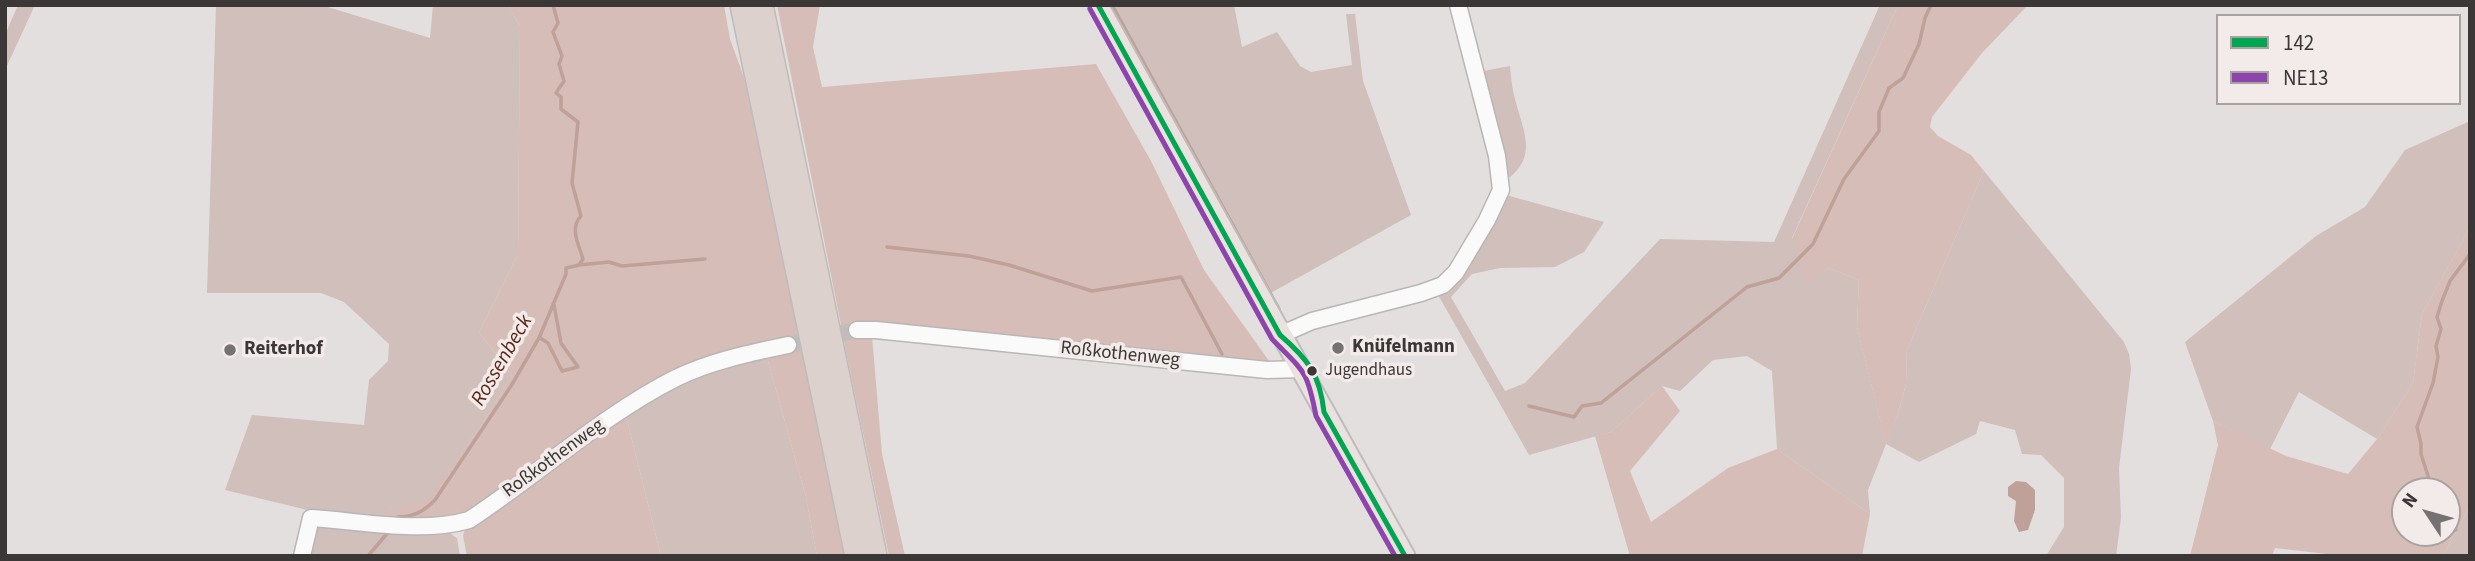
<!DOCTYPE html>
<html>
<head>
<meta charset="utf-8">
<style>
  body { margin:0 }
  #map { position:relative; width:2475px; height:561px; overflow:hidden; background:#e3dfde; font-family:"Source Sans 3",sans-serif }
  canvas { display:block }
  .frame { position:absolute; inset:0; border:7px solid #3a3736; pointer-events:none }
  .legend { position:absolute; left:2216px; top:14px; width:245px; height:91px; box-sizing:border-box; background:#f2ebe9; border:2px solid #a8a3a1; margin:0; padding:9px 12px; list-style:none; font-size:21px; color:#3a3736 }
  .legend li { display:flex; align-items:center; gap:14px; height:35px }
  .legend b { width:35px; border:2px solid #a8a3a1 }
  .north { position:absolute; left:2391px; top:477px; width:70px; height:70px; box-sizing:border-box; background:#f2ebe9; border:2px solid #a8a3a1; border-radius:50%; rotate:306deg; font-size:19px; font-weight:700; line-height:28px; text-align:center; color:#3a3736 }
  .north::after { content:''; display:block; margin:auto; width:24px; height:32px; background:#757271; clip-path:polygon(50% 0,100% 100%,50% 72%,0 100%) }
</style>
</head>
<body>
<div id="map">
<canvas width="2475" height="561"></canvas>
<div class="frame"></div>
<ul class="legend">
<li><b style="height:9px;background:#00a651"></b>142</li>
<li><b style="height:9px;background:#8e44ad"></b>NE13</li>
</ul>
<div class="north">N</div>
</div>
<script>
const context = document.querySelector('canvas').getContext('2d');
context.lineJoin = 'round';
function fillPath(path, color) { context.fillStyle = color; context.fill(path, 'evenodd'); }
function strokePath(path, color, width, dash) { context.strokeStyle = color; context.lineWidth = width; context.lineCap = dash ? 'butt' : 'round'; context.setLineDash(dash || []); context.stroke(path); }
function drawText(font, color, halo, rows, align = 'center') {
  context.font = font + ' "Source Sans 3",sans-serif'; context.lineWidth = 7; context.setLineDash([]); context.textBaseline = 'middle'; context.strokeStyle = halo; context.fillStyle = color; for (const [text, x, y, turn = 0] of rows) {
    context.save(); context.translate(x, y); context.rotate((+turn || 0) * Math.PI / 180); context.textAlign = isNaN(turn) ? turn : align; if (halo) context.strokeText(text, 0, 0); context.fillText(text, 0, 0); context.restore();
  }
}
fillPath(new Path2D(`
  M18,5h17l-30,65v-35z
  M216,5h105l109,33 3,-33h75l12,21 -2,229 -39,77 33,44 -33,52 -51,72 -39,9 -6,9 -59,-4 -99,-24 27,-75 112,10 5,-45 19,-19 1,-17 -45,-42 -23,-9h-114z
  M1112,5h122l8,42 35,-15 23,34 11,6 41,-7 -6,-51h9l8,67 48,134 -144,80 -121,-218z
  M1880,5h18l-106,233 17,44 20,-14 30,12 -2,47 29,116 12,-30 8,-29 1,-34 77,-179 140,171 5,12 2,15 -12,99 2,50 -5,38h-70l18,-29v-49l-23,-23 -19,-1 -7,-24 -35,-9 -4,13 -57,28 -33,-18 -18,46 2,24 -93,-65 -5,-78 -25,-15 -34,4 -33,31 -18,-5 -51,46 -82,23 -92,-162 10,-2 9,-7 50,-89 98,27 -20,30 -29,15 -55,1 -28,6 -21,23 54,94 20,-8 135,-144 114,3z
  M1510,66c1,11 2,23 5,33 8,32 24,58 -9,81l-28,-108z
  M2470,121v106l-48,87 -9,69 -36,56 -78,-47 -29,57 -57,-28 -28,-79 131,-106 49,-29 40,-57z
  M766,354l40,143 11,59h-156l-36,-144 60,-34z
  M2470,506v50h-27z
  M321,522l124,8 12,8 3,18h-154l6,-29z`), '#d0bfba');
fillPath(new Path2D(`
  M508,5h216l6,34 19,52 50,246 -58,13 -116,62 36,144h-194l-4,-20 6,-21 -23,5 -63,-2 5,-9 40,-10 51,-71 33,-52 -33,-44 39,-77 2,-229z
  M777,5h43l-7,42 9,40 274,-23 55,97 53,109 68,95 -431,-40z
  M1898,5h130l-46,48 -50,64 -2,10 8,9 33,19 13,16 -77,179 -1,34 -8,29 -12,31 -29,-117 2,-47 -30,-12 -20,15 -17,-44z
  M2470,227v279l-27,50h-99l-69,-8 -3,8h-82l28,-111 -5,-24 73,35 62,18 29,-35 36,-56 9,-69zM2447,491v42h-42v-42z
  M872,336l10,118 23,102h-16l-46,-218z
  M802,346l43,210h-28l-11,-59 -40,-143z
  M1662,386l18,25 -50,60 21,51 77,-54 49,-19 93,65 -8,42h-232l-35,-120 16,-4z`), '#d6bdb7');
fillPath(new Path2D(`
  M2016,481l10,1 9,8v20l-7,20 -9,2 -5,-11 2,-20 -8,-5v-9z`), '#bfa199');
strokePath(new Path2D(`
  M1112,5l167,304
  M887,247l82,9 40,9 83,26 89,-14 41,77
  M579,265l30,-3 13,4 83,-7
  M540,338l8,5 14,28 16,-4 -17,-24 -7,-38
  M1529,406l45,11 8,-11 19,-3 146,-116 32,-9 34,-34 31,-65 35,-48v-19l10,-24 14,-10 16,-34 6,-26 6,-13
  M2429,491l-1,-15 -7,-22v-10l-4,-17 16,-44 5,-26 -2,-11 5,-17 -4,-12 5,-16 8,-20 20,-27
  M398,517c16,0 26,-6 37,-17l76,-114 28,-48 27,-64v-6l13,-3 4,-6c-4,-14 -14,-31 -2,-43l-9,-33 6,-61 -17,-13v-12l-5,-4 8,-12 -5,-17 3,-8 -9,-24 5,-9 -5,-18
  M2447,523l9,7
  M368,556l22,-26`), '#bfa199', 3.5);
strokePath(new Path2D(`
  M788,345l69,-15`), '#c1bdbc', 16, [16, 8]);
const minor = new Path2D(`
  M857,330h19l391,40 34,-1
  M1280,335l32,-14 109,-28 22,-8 13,-13 31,-52 14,-30 -4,-34 -39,-151
  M302,556l9,-38c49,3 110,16 158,2 70,-46 132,-104 207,-142 35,-17 74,-25 112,-33`);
const major = new Path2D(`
  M1098,5l307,551`);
const highway = new Path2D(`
  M742,5l115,551
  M761,5l114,551`);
strokePath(minor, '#b9b6b6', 19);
strokePath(major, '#bebdbc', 23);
strokePath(highway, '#bebdbc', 26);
strokePath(minor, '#fbfafa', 16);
strokePath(major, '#e9e2df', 19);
strokePath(highway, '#dcd1cd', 23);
strokePath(new Path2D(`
  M1098,5l182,330c28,24 40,40 44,77l81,144`), '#00a651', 5);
strokePath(new Path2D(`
  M1090,9l182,330c32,33 35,30 44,77l79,140`), '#8e44ad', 5);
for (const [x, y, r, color] of [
  [1338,348,7,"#757271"],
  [230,350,7,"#757271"],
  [1312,371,6,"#3a3736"]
]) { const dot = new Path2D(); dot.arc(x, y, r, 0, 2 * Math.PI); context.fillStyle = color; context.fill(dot); strokePath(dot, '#f2ebe9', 2.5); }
drawText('17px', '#3a3736', '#f2ebe9', [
  ["Jugendhaus",1325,371]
], 'left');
drawText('bold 19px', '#3a3736', '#f2ebe9', [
  ["Knüfelmann",1352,348],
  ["Reiterhof",244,350]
], 'left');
drawText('19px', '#3a3736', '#f2ebe9', [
  ["Roßkothenweg",1120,355,6],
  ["Roßkothenweg",554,459,-36]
]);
drawText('italic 21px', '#5a2618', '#f2ebe9', [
  ["Rossenbeck",503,361,-60]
]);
</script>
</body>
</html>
